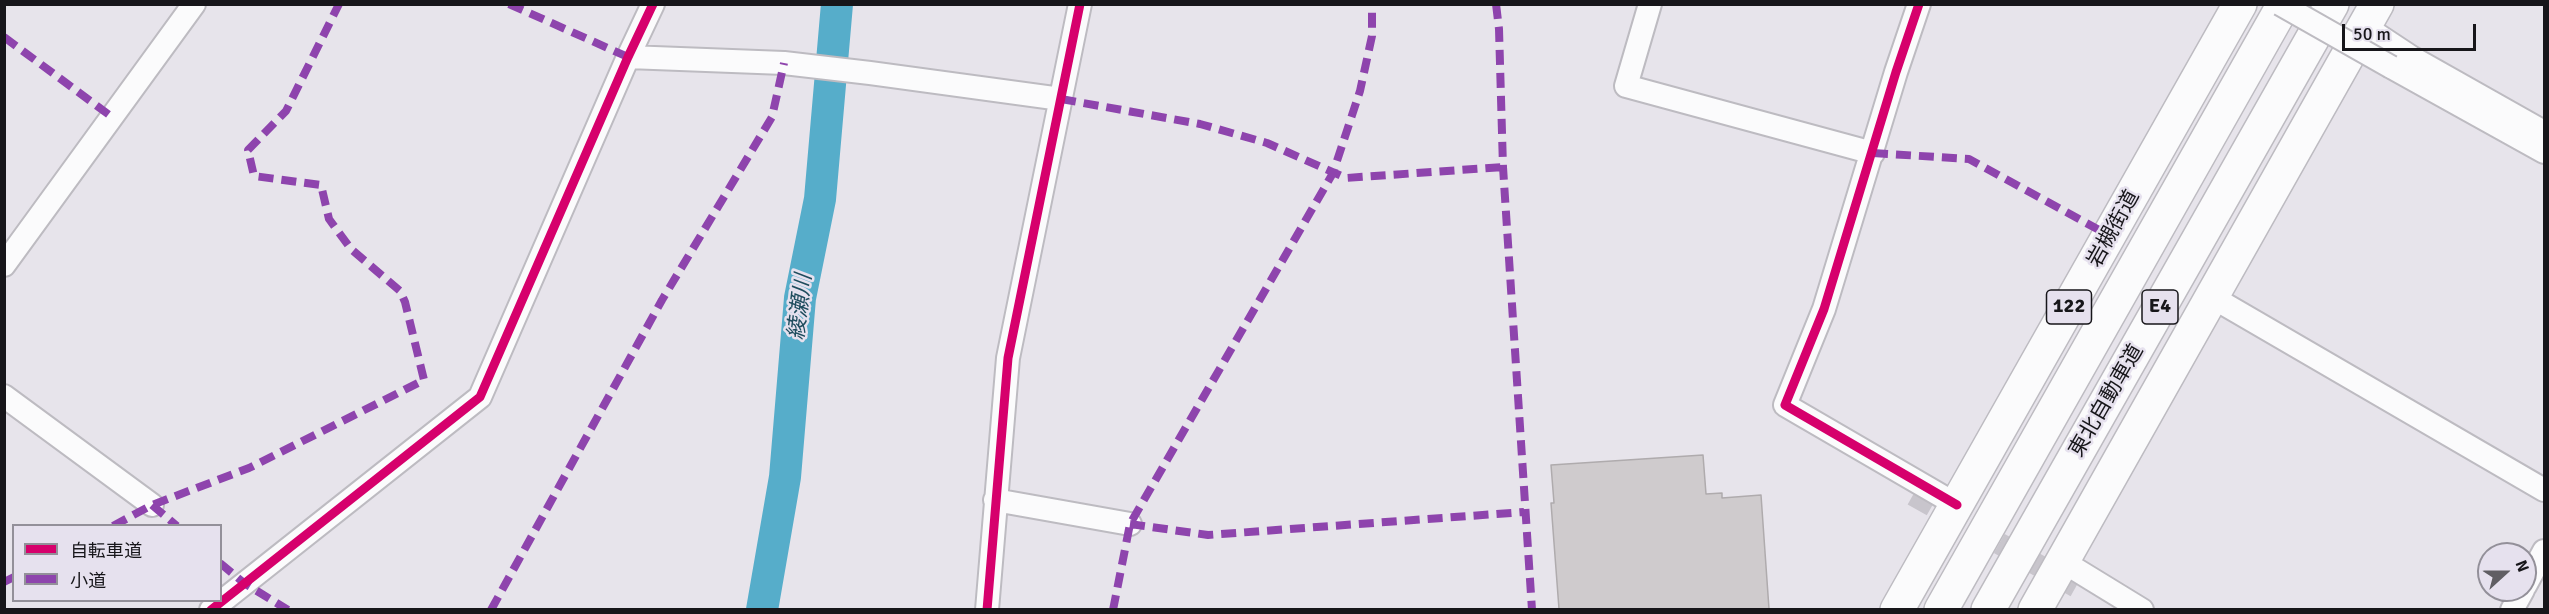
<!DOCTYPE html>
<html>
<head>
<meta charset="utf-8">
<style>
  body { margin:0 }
  #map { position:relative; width:2549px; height:614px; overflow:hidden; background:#e7e4eb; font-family:Signika,"Noto Sans JP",sans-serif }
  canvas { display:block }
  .frame { position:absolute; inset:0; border:6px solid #17161a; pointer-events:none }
  .legend { position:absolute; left:12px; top:524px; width:210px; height:78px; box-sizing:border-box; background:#e6e1ee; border:2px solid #939099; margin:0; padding:8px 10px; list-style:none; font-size:18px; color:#17161a }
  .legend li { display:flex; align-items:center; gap:12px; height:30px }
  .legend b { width:30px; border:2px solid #939099 }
  .north { position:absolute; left:2477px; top:542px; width:60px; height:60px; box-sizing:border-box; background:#e6e1ee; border:2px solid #939099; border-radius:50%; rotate:69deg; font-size:16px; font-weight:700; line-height:24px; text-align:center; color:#17161a }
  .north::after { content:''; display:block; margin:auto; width:21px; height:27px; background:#605e63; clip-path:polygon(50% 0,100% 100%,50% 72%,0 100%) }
  .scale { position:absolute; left:2342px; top:24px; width:134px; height:27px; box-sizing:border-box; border:3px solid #17161a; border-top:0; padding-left:8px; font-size:18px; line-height:21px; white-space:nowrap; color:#17161a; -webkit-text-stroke:4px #e6e1ee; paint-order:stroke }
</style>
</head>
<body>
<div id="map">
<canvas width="2549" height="614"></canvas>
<div class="frame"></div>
<ul class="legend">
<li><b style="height:8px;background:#d6006c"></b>自転車道</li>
<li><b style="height:8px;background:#8e44ad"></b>小道</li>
</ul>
<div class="north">N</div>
<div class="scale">50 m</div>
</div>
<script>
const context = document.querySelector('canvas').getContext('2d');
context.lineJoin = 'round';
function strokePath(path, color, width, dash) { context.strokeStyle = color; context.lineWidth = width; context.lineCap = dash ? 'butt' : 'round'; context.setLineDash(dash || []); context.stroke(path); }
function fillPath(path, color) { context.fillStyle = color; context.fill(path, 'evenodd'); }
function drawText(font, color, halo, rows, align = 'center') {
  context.font = font + ' Signika,"Noto Sans JP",sans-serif'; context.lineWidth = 5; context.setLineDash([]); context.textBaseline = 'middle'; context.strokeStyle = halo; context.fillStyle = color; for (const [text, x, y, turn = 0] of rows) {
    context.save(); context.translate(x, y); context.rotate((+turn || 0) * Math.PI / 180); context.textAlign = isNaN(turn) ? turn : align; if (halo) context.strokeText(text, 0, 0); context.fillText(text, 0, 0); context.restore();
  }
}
strokePath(new Path2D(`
  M762,610l23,-133 15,-179 20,-99 17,-195`), '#56adca', 32);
const building = new Path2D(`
  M1703,455l3,39 16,-1v5l39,-3 8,114h-210l-8,-106h3l-3,-38z`);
fillPath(building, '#cfcbcd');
strokePath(building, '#afabad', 1.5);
strokePath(new Path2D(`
  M1913,495l169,95`), '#c8c5cc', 22, [22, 11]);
const minor = new Path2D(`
  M1650,4l-24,82 247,67
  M1919,4l-23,68 -72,237 -39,96 172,100
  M2364,26l47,31 133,75
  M628,57l156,6 86,10 191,26
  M2391,67l153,85
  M4,265l190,-261
  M2212,297l332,193
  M4,396l148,109
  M995,500l135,24
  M2062,561l80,49
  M2525,586l19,-35
  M211,610l269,-213 148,-340 25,-53
  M987,610l21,-252 72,-354
  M2512,610l11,-20`);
const highway = new Path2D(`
  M1897,610l343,-606
  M1941,610l343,-606
  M1988,610l344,-606
  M2035,610l342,-606`);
strokePath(minor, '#bdbbc1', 26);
strokePath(highway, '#bdbbc1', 36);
strokePath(minor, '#fbfbfc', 22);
strokePath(highway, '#fbfbfc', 33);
const minorBridge = new Path2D(`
  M2280,4l111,63`);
strokePath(minorBridge, '#bdbbc1', 26, []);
strokePath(minorBridge, '#fbfbfc', 22);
strokePath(new Path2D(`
  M509,4l119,53
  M1496,4l3,25 4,138 29,443
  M4,37l108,80
  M1061,99l139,25 67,19 79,35 157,-11
  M1873,153l96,6 141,77
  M152,505l25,21
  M1130,524l78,11 316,-23
  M113,526l39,-21 97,-37 175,-88 -19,-78 -5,-11 -49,-42 -22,-30 -8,-34 -67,-9 -6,-26 38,-39 53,-107
  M220,563l24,20 44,27
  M4,582l10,-5
  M491,610l171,-310 110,-183 12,-54
  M1113,610l17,-86 203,-351 27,-82 12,-55v-32`), '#8e44ad', 8, [15, 8]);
strokePath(new Path2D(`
  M1919,4l-23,68 -72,237 -39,96 172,100
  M211,610l269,-213 148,-340 25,-53
  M987,610l21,-252 72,-354`), '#d6006c', 9);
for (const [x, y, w] of [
  [2069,307,45],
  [2160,307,36]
]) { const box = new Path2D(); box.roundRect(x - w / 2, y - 17, w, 34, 4.5); context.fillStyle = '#e6e1ee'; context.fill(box); strokePath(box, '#17161a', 1.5); }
drawText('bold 20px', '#17161a', null, [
  ["122",2069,307],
  ["E4",2160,307]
]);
drawText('21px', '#17161a', '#e6e1ee', [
  ["岩槻街道",2114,229,-61],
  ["東北自動車道",2107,401,-60]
]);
drawText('italic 22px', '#1e4c5d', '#e6e1ee', [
  ["綾瀬川",801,307,-83]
]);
</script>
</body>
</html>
